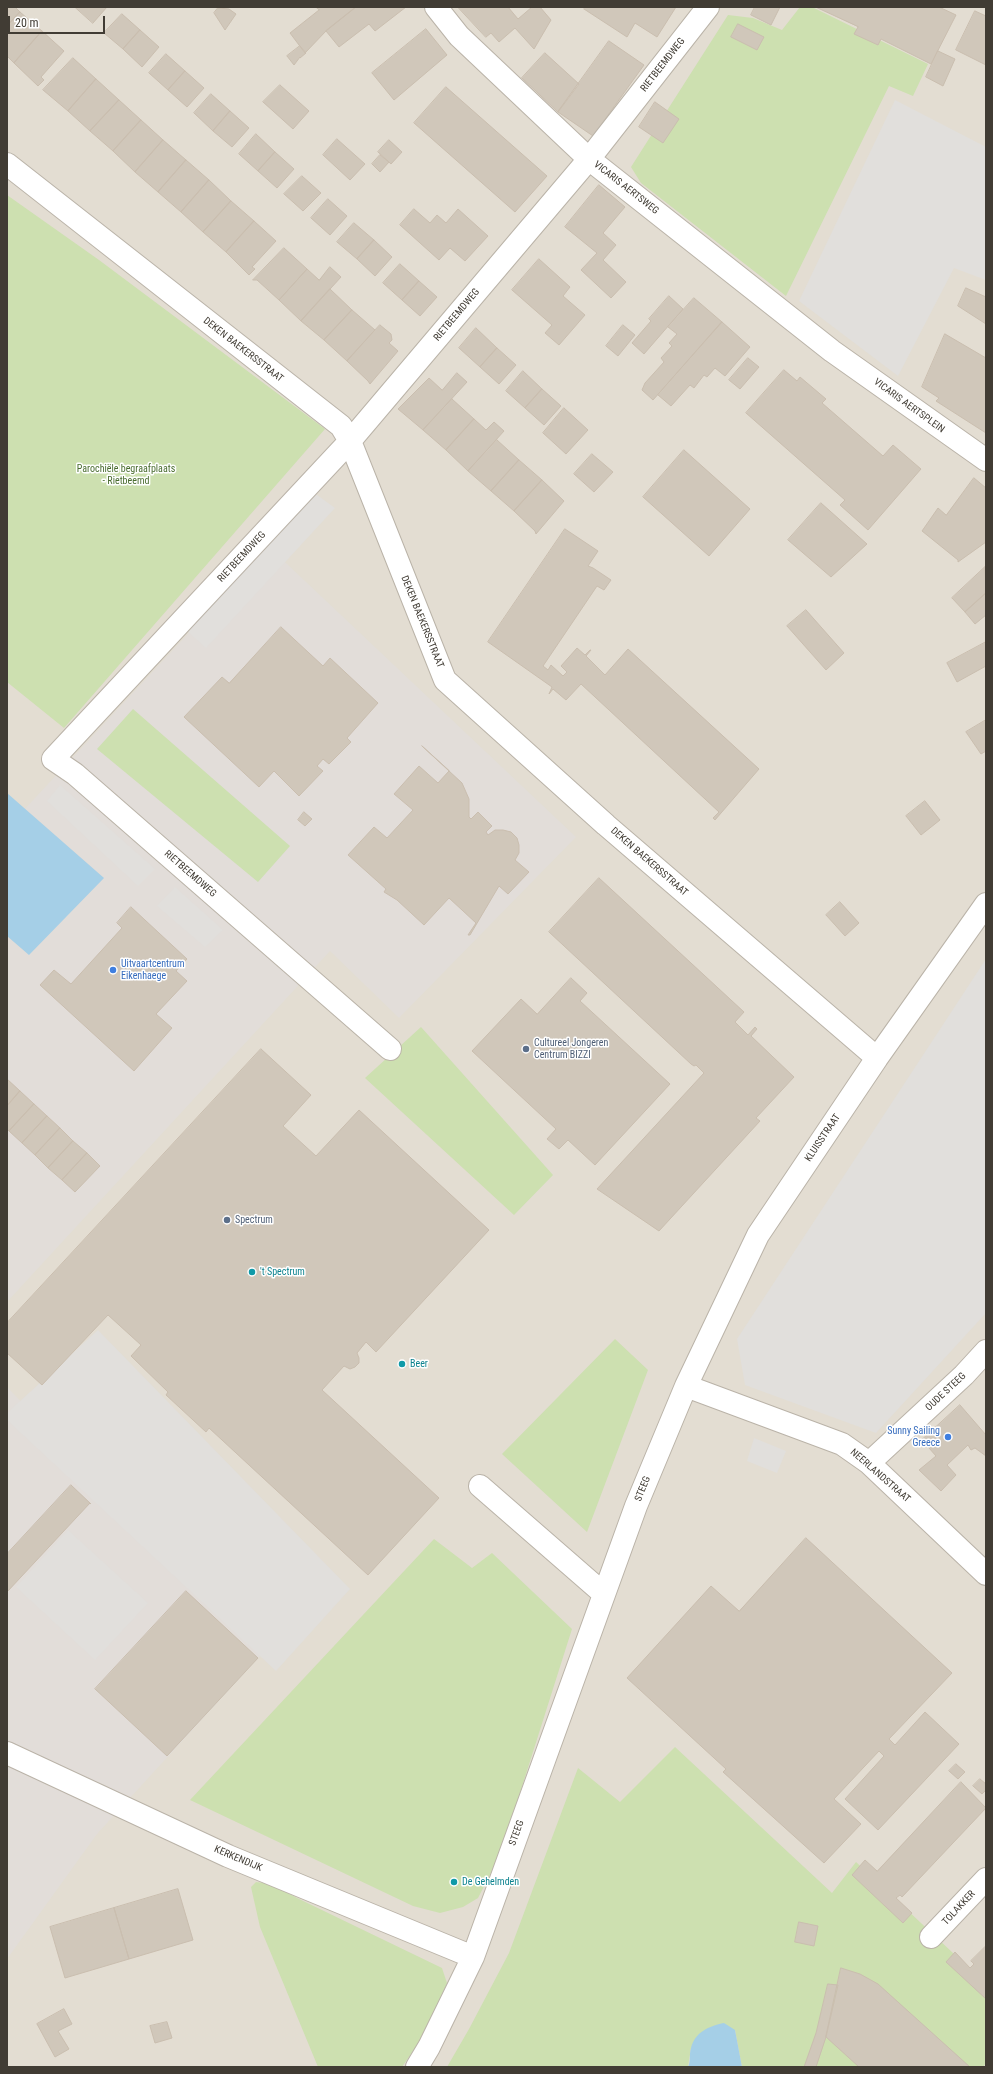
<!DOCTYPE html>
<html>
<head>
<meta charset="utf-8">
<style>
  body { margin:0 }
  #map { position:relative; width:993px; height:2074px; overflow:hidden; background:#f0ece4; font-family:"Roboto Condensed",sans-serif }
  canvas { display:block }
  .frame { position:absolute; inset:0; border:8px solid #413c34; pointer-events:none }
  .scale { position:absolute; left:8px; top:16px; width:97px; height:18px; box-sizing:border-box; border:2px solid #413c34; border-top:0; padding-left:5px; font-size:12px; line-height:14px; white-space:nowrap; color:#413c34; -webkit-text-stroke:3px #fff; paint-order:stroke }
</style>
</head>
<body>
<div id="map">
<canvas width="993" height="2074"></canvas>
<div class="frame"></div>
<div class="scale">20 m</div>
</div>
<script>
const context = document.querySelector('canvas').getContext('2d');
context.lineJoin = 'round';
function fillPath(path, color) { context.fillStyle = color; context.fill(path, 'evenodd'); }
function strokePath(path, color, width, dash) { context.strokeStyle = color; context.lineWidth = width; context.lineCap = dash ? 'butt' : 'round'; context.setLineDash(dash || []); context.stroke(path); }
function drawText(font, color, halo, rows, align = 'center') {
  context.font = font + ' "Roboto Condensed",sans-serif'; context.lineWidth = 3; context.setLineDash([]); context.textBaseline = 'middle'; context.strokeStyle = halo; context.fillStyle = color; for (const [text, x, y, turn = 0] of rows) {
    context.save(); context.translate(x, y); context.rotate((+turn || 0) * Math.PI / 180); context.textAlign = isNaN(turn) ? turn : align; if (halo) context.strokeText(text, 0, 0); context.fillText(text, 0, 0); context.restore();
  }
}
fillPath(new Path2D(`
  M7,7h979v2060h-979z`), '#e3ddd2');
fillPath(new Path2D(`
  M269,547l307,290 -177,181 -69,-67 -323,351v-474z
  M7,1387l107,109 157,148 -174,190 -90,125z`), '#e2ddd9');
fillPath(new Path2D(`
  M800,7h12l116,57 -15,32 -24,-10 -103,210 -145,-113 -10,-16 97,-152 25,3 29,12z
  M7,195l92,65 226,169 -261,299 -57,-46z
  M133,709l157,137 -32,36 -161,-133z
  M421,1027l132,148 -39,40 -149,-137z
  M615,1339l33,31 -61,162 -85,-78z
  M434,1539l38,29 20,-15 80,76 -53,167 -26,73 -15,29 -15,9 -23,6 -27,-7 -223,-106z
  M675,1747l157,146 24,-31 130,122v79l-3,4h-241l-7,-37 -44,18 -3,19h-241l22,-38 40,-76 69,-185 42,34z
  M256,1882l16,2 25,14 145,70 5,15 -21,49 -24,35h-84l-58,-140 -9,-40z`), '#cde0b0');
fillPath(new Path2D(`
  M895,100l91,47v133l-32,-12 -56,108 -99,-75z
  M313,492l22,16 -129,140 -20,-18z
  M60,785l95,84 -17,17 -91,-85z
  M175,887l48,43 -18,17 -48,-41z
  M986,959v354l-110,120 -131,-48 -8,-46z
  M98,1330l252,259 -74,82 -269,-251v-7z
  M754,1438l32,13 -9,22 -30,-12z
  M68,1530l80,73 -53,57 -79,-73z`), '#e1dfdc');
fillPath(new Path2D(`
  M7,793l97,85 -75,77 -22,-19z
  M724,2023l11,7 7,37h-54c3,-6 1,-13 3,-19 4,-16 18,-22 33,-25z`), '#a5cfe7');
const building = new Path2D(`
  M7,7h8l5,5 -13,14z
  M75,7h32l-14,16z
  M316,7h40l-30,24 -21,22 -15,-20 29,-23z
  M356,7h50l-31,24 -6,-7 -30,23 -13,-16z
  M458,7h50l10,12 14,-12h8l11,13 -17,29 -19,-21 -16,14 -8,-9 -5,4z
  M586,7h90l-19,30 -22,-14 -8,14 -43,-28z
  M755,7h25l-9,18 -20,-10z
  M816,7h123l17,8 -25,49 -50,-25 -3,6 -24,-11 4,-7z
  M218,8l11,1 7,5 -11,16 -11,-17z
  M975,11l11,5v49l-30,-15z
  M20,12l22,19 -28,32 -7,-7v-30z
  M122,14l18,16 -17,19 -19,-16z
  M738,24l26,13 -7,13 -26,-13z
  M426,29l21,26 -53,45 -22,-27z
  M140,30l19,17 -17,20 -19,-18z
  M42,31l22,20 -23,26 3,3 -6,6 -24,-23z
  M609,41l35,24 -51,71 -35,-24z
  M300,46l6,7 -6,5v-1l-6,8 -7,-9z
  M938,51l17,8 -12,27 -17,-9z
  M545,53l34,31 -21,28 -36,-34z
  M166,54l19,17 -17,19 -19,-17z
  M73,58l23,21 -28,32 -25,-21z
  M185,71l19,17 -17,19 -19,-17z
  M96,79l23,21 -29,31 -22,-20z
  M280,85l29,26 -16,18 -30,-27z
  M446,87l101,89 -32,36 -101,-89z
  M211,94l19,17 -17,20 -19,-18z
  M119,100l22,20 -28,31 -23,-20z
  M655,102l24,17 -16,24 -24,-16z
  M230,111l19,17 -17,19 -19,-16z
  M141,120l22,20 -28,32 -22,-21z
  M256,134l19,18 -17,19 -19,-17z
  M337,139l28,25 -15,16 -27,-25z
  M163,140l23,20 -28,32 -23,-20z
  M389,140l13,12 -11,12 -13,-12z
  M275,152l19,17 -17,19 -19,-17z
  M380,155l9,7 -9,10 -8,-8z
  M186,160l23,20 -28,32 -23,-20z
  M302,176l19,17 -18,18 -19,-17z
  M209,180l22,21 -28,31 -22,-20z
  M599,185l26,22 -22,26 13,12 -13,15 23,22 -15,16 -30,-28 16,-17 -32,-26z
  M328,199l19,17 -17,19 -19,-17z
  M231,201l23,20 -28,31 -23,-20z
  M414,209l16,14 7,-8 9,8 12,-14 30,27 -23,25 -15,-13 -11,12 -39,-35z
  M254,221l22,20 -24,26 3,2 -6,6 -23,-23z
  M354,223l20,17 -17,19 -20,-17z
  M374,240l18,17 -17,19 -18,-17z
  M284,248l23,21 -28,31 -22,-20h-4z
  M539,259l31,28 -7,9 22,19 -26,30 -14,-12 7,-8 -40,-35z
  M400,264l19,17 -17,19 -19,-17z
  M330,267l11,10 -40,44 -22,-21 28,-31 12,11z
  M419,281l18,16 -17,19 -18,-16z
  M966,288l20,9v27l-28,-18z
  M330,289l22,21 -28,30 -23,-19z
  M669,296l14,13 -39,45 -12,-11 19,-22 -2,-2z
  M694,298l28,24 -69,78 -11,-10 3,-7 19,-21 -3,-4 11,-12 -3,-3 8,-9 -9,-7z
  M352,310l23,20 -28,31 -23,-21z
  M722,322l28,25 -25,29 -10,-8 -8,9 -3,-2 -10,13 -4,-3 -19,21 -13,-11z
  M380,325l11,9 1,6 -3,3 9,8 -28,33 -2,-3 -21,-20z
  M623,325l12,10 -17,21 -12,-10z
  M476,328l21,20 -17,19 -21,-19z
  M945,334l41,24v75l-50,-32 3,-3 -17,-11z
  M497,348l19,17 -17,19 -19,-17z
  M748,358l11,9 -19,22 -11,-9z
  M784,370l13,11 3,-4 26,22 -4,4 61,53 10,-11 28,24 -53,61 -28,-25 5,-5 -99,-87z
  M523,371l19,18 -17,19 -19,-17z
  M457,373l10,9 -44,48 -25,-21 31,-31 13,12z
  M542,389l19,17 -17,19 -19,-17z
  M452,399l22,20 -28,31 -23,-20z
  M564,408l24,22 -22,24 -23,-21z
  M474,419l12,11 8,-8 10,9 -36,40 -22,-21z
  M497,440l22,20 -28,31 -23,-20z
  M684,450l66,59 -41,47 -66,-59z
  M592,454l21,18 -19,20 -20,-18z
  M519,460l23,20 -28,31 -23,-20z
  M974,478l12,10v54l-28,20v-2l-36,-29 16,-23 8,7z
  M542,480l22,21 -28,33 -1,-3 -21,-20z
  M821,503l46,41 -36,33 -43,-37z
  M565,529l33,22 -10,15 5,2 18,12 -7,10 -7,-4 -54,80 5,4 3,-5 12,11 4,-4 -6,-6 16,-18 8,7 5,-5h1l-5,6 19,19 23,-26 131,120 -44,51 -2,-2 6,-6 -138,-128 -15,16 -13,-11 -4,5 3,-7 -64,-45z
  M985,567l1,26 -21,19 -13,-14z
  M986,593v22l-11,9 -10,-12z
  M806,610l38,43 -18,17 -39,-44z
  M281,627l42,39 7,-8 48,45 -31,35 4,4 -22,22 -6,-5 -6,7 6,5 -24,25 -25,-25 -15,16 -75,-70 38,-40 7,6z
  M986,642v24l-29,16 -10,-19z
  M986,720v31l-5,3 -15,-22z
  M422,746l40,37 7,16v18l2,2 7,-7 14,14 -6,6 2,3 7,-5h8l8,2 6,6 2,7v8l-4,7 14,12 -21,22 -9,-8 -29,49h-2l8,-12 -27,-25 -25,27 -27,-25 -13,-8 2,-3 -38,-34 26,-28 13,11 26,-28 -19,-16 25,-28 19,17 11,-12z
  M925,801l15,19 -19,15 -15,-19z
  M304,812l8,7 -7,7 -7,-6z
  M599,878l145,134 -9,10 13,13 7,-8 2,2 -6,7 43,41 -38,41 4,3 -101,110 -62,-42 107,-116 -8,-8 -2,1 -3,-2 -142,-132z
  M840,902l19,21 -14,13 -19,-21z
  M131,907l56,52 -11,12 11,10 -31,33 16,14 -38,43 -94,-86 14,-15 17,14 51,-56 -5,-5z
  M571,978l16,15 -7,8 90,83 -75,81 -27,-25 -9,9 -12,-10 9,-10 -84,-78 49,-52 16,15z
  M261,1049l50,46 -28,31 33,30 43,-46 130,120 -113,122 -10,-10 -9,11 2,5v5l-4,4 -5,2 -6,-3 -22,24 117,108 -71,77 -159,-147 -3,4 -40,-37 2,-3 -37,-36 10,-11 -33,-30 -66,70 -35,-32v-30z
  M7,1079l13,12 -13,15z
  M20,1091l14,13 -25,27 -2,-2v-23z
  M34,1104l13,12 -25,27 -13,-12z
  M47,1116l13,12 -25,27 -13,-12z
  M60,1128l13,13 -25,27 -13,-13z
  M73,1141l14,12 -25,27 -14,-12z
  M87,1153l13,13 -25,26 -13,-12z
  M960,1405l26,30v21l-11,-8 -4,2 -3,-5 -21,20 9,10 -15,16 -22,-21 17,-14 -14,-16z
  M71,1485l20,19 -1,-1 -83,89v-38z
  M806,1538l146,135 -63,66 6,6 30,-33 34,32 -81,86 -33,-31 39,-43 -5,-5 -45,48 27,25 -37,39 -101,-91 3,-3 -99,-91 84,-92 28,25z
  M186,1591l72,67 -91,98 -72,-67z
  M956,1764l9,8 -7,7 -9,-8z
  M980,1779l6,5v6l-4,4 -9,-8z
  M961,1782l25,26 -84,89 -2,-2 -4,3 16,15 -9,10 -51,-48 13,-15 12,11z
  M178,1889l15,51 -64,19 -15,-51z
  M114,1908l15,51 -64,19 -15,-51z
  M799,1922l19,4 -4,20 -19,-4z
  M986,1946v53l-40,-37 9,-10 15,16 4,-4 -3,-3z
  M841,1968l19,6 18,10 92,83h-111l-33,-30z
  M828,1984l10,1 -12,52 -10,30h-12l12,-34z
  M64,2009l8,15 -14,7 11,18 -14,8 -18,-33z
  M167,2022l5,16 -17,5 -5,-17z`);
fillPath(building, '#d0c7ba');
strokePath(building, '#cabeaf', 1);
const minor = new Path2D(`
  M436,7l23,29 130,123 243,192 154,109
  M7,164l334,262 9,15 95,239 161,145 271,233
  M390,1049l-315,-275 -22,-15 297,-318 239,-282 119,-152
  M686,1386l156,58 27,19 117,111
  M869,1463l95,-88 22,-24
  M480,1486l124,108
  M7,1753l221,103 245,101
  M931,1937l55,-58
  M417,2067l12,-20 44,-90 163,-451 50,-120 72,-151 119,-177 109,-154`);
strokePath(minor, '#bab3a8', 24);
strokePath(minor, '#fff', 22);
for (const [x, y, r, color] of [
  [113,970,4,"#3f7fe0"],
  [526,1049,4,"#5c6f8a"],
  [227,1220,4,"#5c6f8a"],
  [252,1272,4,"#0f9aa8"],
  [402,1364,4,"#0f9aa8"],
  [948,1437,4,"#3f7fe0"],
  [454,1882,4,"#0f9aa8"]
]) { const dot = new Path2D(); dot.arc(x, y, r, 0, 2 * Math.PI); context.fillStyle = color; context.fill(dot); strokePath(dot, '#fff', 1.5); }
drawText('10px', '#413c34', '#fff', [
  ["RIETBEEMDWEG",663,65,-52],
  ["VICARIS AERTSWEG",626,188,38],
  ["RIETBEEMDWEG",457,315,-50],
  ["DEKEN BAEKERSSTRAAT",243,350,38],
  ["VICARIS AERTSPLEIN",909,406,36],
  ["RIETBEEMDWEG",242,557,-47],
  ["DEKEN BAEKERSSTRAAT",422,622,68],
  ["DEKEN BAEKERSSTRAAT",649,862,41],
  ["RIETBEEMDWEG",190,874,41],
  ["KLUISSTRAAT",823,1138,-56],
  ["OUDE STEEG",946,1392,-43],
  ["NEERLANDSTRAAT",880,1476,41],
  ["STEEG",643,1489,-68],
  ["STEEG",517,1833,-70],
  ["KERKENDIJK",238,1859,23],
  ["TOLAKKER",959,1908,-47]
]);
drawText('10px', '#496c2f', '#fff', [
  ["Parochiële begraafplaats",126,469],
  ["- Rietbeemd",126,481]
]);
drawText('10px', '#366cbe', '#fff', [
  ["Uitvaartcentrum",121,964],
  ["Eikenhaege",121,976],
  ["Sunny Sailing",940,1431,"right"],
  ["Greece",940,1443,"right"]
], 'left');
drawText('10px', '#4e5e75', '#fff', [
  ["Cultureel Jongeren",534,1043],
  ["Centrum BIZZI",534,1055],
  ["Spectrum",235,1220]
], 'left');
drawText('10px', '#0d838f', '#fff', [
  ["'t Spectrum",260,1272],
  ["Beer",410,1364],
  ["De Gehelmden",462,1882]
], 'left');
</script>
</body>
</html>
